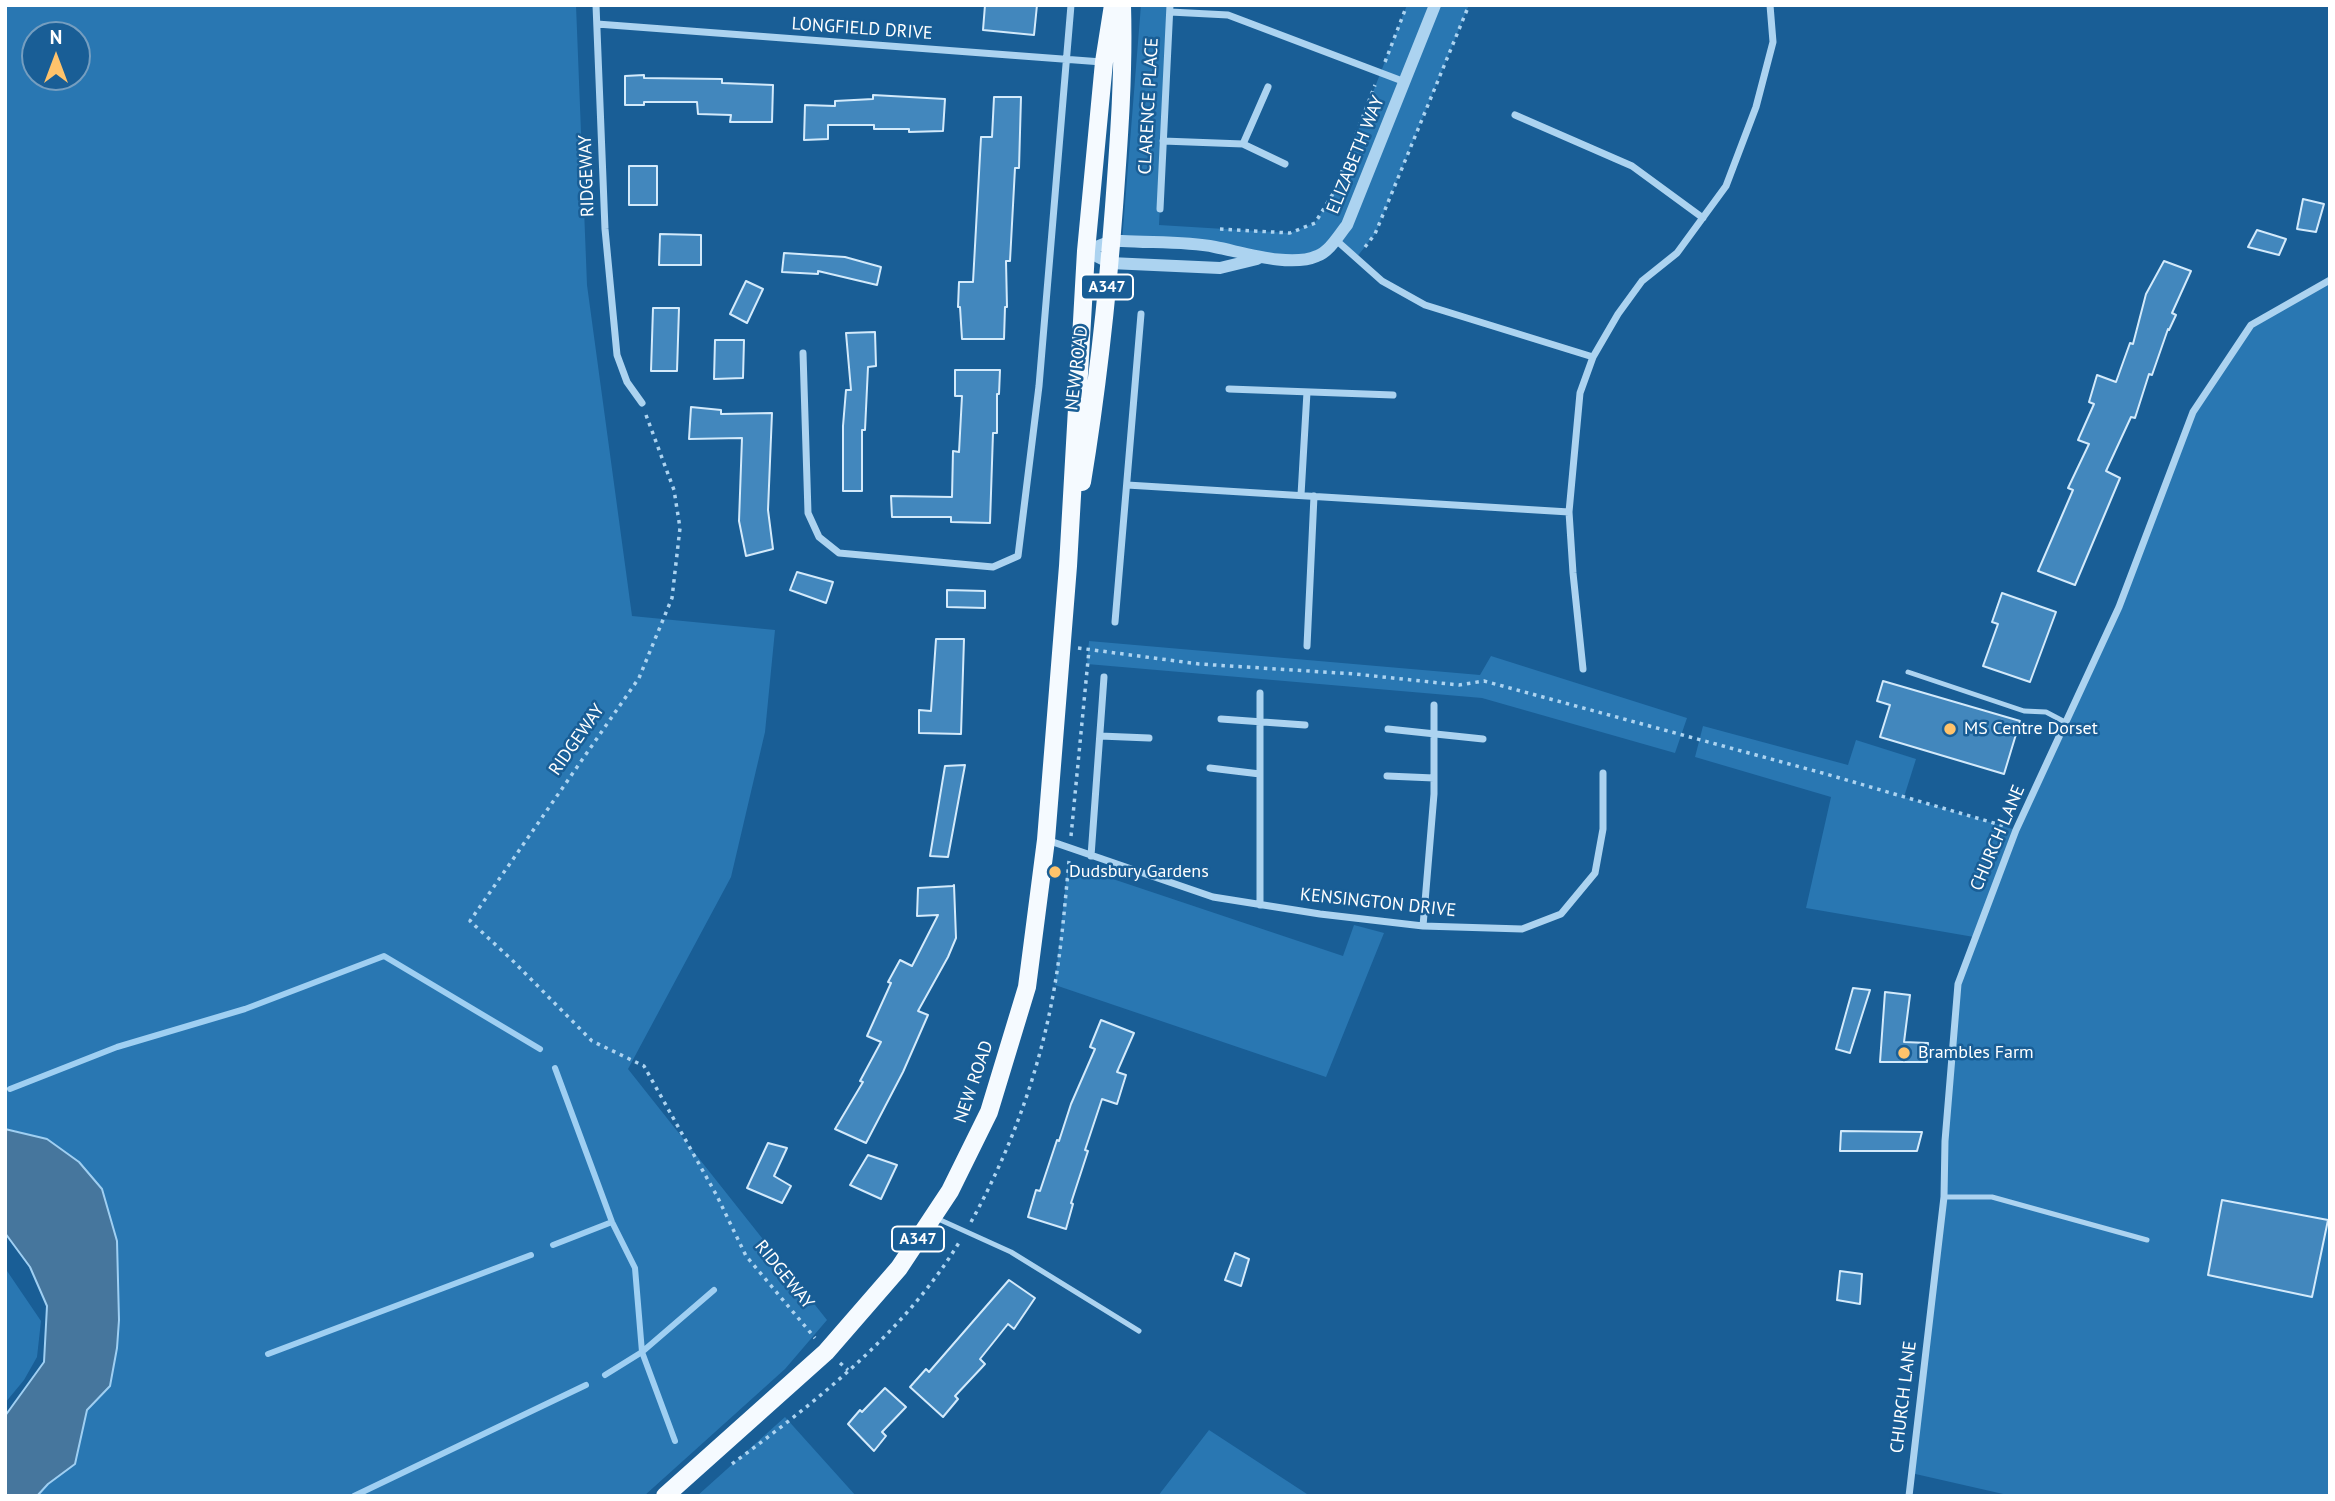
<!DOCTYPE html>
<html>
<head>
<meta charset="utf-8">
<style>
  body { margin:0 }
  #map { position:relative; width:2335px; height:1501px; overflow:hidden; background:#195e96; font-family:"PT Sans",sans-serif }
  canvas { display:block }
  .frame { position:absolute; inset:0; border:7px solid #fff; pointer-events:none }
  .north { position:absolute; left:21px; top:21px; width:70px; height:70px; box-sizing:border-box; background:#195e96; border:2px solid #759ec0; border-radius:50%; rotate:0deg; font-size:19px; font-weight:700; line-height:28px; text-align:center; color:#fff }
  .north::after { content:''; display:block; margin:auto; width:24px; height:32px; background:#ffc36b; clip-path:polygon(50% 0,100% 100%,50% 72%,0 100%) }
</style>
</head>
<body>
<div id="map">
<canvas width="2335" height="1501"></canvas>
<div class="frame"></div>
<div class="north">N</div>
</div>
<script>
const context = document.querySelector('canvas').getContext('2d');
context.lineJoin = 'round';
function fillPath(path, color) { context.fillStyle = color; context.fill(path, 'evenodd'); }
function strokePath(path, color, width, dash) { context.strokeStyle = color; context.lineWidth = width; context.lineCap = dash ? 'butt' : 'round'; context.setLineDash(dash || []); context.stroke(path); }
function drawText(font, color, halo, rows, align = 'center') {
  context.font = font + ' "PT Sans",sans-serif'; context.lineWidth = 5; context.setLineDash([]); context.textBaseline = 'middle'; context.strokeStyle = halo; context.fillStyle = color; for (const [text, x, y, turn = 0] of rows) {
    context.save(); context.translate(x, y); context.rotate((+turn || 0) * Math.PI / 180); context.textAlign = isNaN(turn) ? turn : align; if (halo) context.strokeText(text, 0, 0); context.fillText(text, 0, 0); context.restore();
  }
}
fillPath(new Path2D(`
  M5,5h571l11,280 45,331 143,14 -10,102 -34,145 -103,192 199,251 -42,49 -141,127h-607l11,-12 27,-20 12,-55 23,-23 7,-38 2,-28 -2,-79 -95,-109 -17,-3zM35,35h42v42h-42z
  M1141,5h29l-11,220 131,8 25,-10 19,-31 73,-187h62l-94,229 -19,24 -20,-18 -22,18 -192,-17z
  M2330,280v1216h-318l-101,-23 33,-276 14,-213 16,-47 -168,-29 25,-111 -136,-40 8,-31 145,39 8,-25 60,19 -12,38 112,33 103,-223 74,-195 58,-87z
  M1089,641l391,34 11,-19 196,62 -12,35 -193,-55 -395,-34z
  M1068,864l275,92 11,-31 30,8 -58,144 -271,-92z
  M5,1268l36,53 -4,36 -13,23 -19,23z
  M785,1417l71,79h-159z
  M1209,1430l101,66h-152z`), '#2977b2');
const water = new Path2D(`
  M5,1129l42,10 32,23 23,27 15,52 2,79 -2,28 -7,38 -23,24 -12,54 -27,20 -11,12h-32v-80l39,-54 3,-56 -17,-39 -25,-34z`);
fillPath(water, '#46769d');
strokePath(water, '#9fcff2', 2);
strokePath(new Path2D(`
  M555,1068l57,154 23,46 7,84 33,89
  M10,1089l107,-42 128,-38 139,-53 156,93
  M553,1245l59,-23
  M268,1354l263,-99
  M605,1375l37,-23 72,-62
  M354,1496l232,-111`), '#9fcff2', 6);
const building = new Path2D(`
  M985,5h52l-3,30 -51,-5z
  M644,75v3l78,1v4l51,2 -1,37h-42l1,-7 -33,-1 -1,-12h-53v3h-19v-29z
  M873,95l72,4 -2,32 -34,1v-3h-35v-4h-46v14l-24,1 1,-35 30,1v-5l38,-2z
  M994,97h27l-2,71h-4l-5,93h-4l1,46h-2l-1,32h-42l-2,-32h-2l1,-25h14l8,-145h11z
  M629,166h28v39h-28z
  M2303,199l21,5 -8,28 -19,-3z
  M2257,230l29,9 -7,16 -31,-8z
  M660,234l41,1v30h-42z
  M784,253l61,4 36,10 -4,18 -59,-14v3l-36,-2z
  M2164,261l27,10 -19,42 4,2 -7,15 -1,-1 -16,46 -3,-1 -14,44 -4,-1 -25,54 14,7 -45,107 -37,-14 35,-81 -5,-2 21,-44 -11,-4 16,-36 -5,-2 8,-27 19,7 14,-39 3,1 13,-50z
  M746,281l17,8 -16,34 -17,-9z
  M653,308h26l-2,63h-26z
  M875,332l1,34 -8,1 -3,63h-3v61h-19v-65l3,-36h5l-5,-57z
  M715,340h29l-1,38 -29,1z
  M955,370h45l-1,24h-2v39h-4l-3,90 -39,-1v-5h-59l-1,-21 61,1 1,-46 6,1 3,-56h-7z
  M691,407l30,3v4l51,-1 -4,97 5,39 -27,7 -7,-35 3,-83 -53,1z
  M797,572l36,10 -7,21 -36,-13z
  M947,590l38,1v17l-38,-1z
  M2002,593l54,19 -26,70 -47,-16 15,-42 -6,-2z
  M936,639h28l-3,95 -42,-1v-23l12,1z
  M1883,681l137,40 -16,53 -124,-37 10,-32 -13,-4z
  M965,765l-17,92 -18,-1 15,-90z
  M954,885l2,53 -8,19 -30,54 10,4 -25,57 -37,71 -31,-14 28,-47 -3,-1 21,-39 -14,-6 24,-53 -3,-1 12,-22 12,6 26,-51 -21,1 1,-28 35,-2z
  M1853,988l17,2 -20,63 -14,-4z
  M1885,992l25,3 -6,47 24,1 -1,19h-47z
  M1101,1020l33,13 -17,39 9,3 -9,29 -15,-5 -17,51 3,1 -17,52 2,1 -7,25 -38,-12 8,-27 4,1 17,-51 2,1 12,-37 24,-55 -5,-2z
  M1841,1131l81,1 -5,19h-77z
  M768,1143l19,5 -13,28 17,10 -9,17 -35,-15z
  M868,1155l29,10 -16,34 -31,-14z
  M2222,1200l106,20 -16,77 -104,-22z
  M1235,1253l14,6 -8,27 -16,-6z
  M1840,1271l22,3 -2,30 -23,-4z
  M1009,1280l26,18 -21,31 -6,-5 -28,35 5,5 -30,32 3,3 -15,18 -33,-30 16,-18 3,3z
  M885,1388l21,19 -24,25 4,4 -12,15 -26,-27 12,-14 2,2z`);
fillPath(building, '#4287bd');
strokePath(building, '#d3eafb', 2);
strokePath(new Path2D(`
  M1385,62l22,-57
  M1220,229l70,4 25,-10 19,-31 41,-107
  M1365,247l10,-13 94,-229
  M646,415l28,75 6,38 -8,70 -33,80 -169,243 42,39 80,81 52,25 73,130 29,60 69,82
  M1078,648l121,16 156,10 104,11 25,-4 342,93 178,52
  M1071,836l18,-186
  M971,1222c41,-74 70,-155 84,-238 7,-41 10,-82 14,-123
  M840,1363l8,7
  M732,1464c85,-63 173,-132 228,-223`), '#acd3f0', 3.5, [3.5, 5]);
strokePath(new Path2D(`
  M1908,672l116,39 22,1 19,10
  M1944,1197h48l155,43
  M936,1218l75,34 128,79`), '#acd3f0', 5);
strokePath(new Path2D(`
  M596,5l9,224 12,126 10,27 15,21
  M1170,12l58,3 177,67
  M597,24l505,38
  M1515,115l117,51 71,52
  M1163,141l80,3 42,20
  M1243,144l25,-57
  M1160,209l10,-204
  M1336,240l46,41 43,24 168,52
  M803,353l5,160 11,24 20,16 154,14 25,-11 21,-170 32,-381
  M1229,389l164,6
  M1127,485l442,27
  M1301,495l6,-103
  M1115,622l26,-308
  M1307,646l7,-150
  M1583,669l-10,-96 -4,-61 11,-119 13,-36 25,-43 24,-33 35,-28 49,-67 30,-79 17,-65 -3,-37
  M1221,719l84,6
  M1388,729l95,10
  M1100,736l49,2
  M1210,768l50,6
  M1387,776l47,2
  M1047,840l166,57 107,17 103,12 99,3 39,-15 34,-41 8,-44v-56
  M1091,856l13,-179
  M1260,905v-212
  M1423,926l11,-132v-89
  M1909,1496l35,-299 1,-56 13,-157 58,-154 103,-223 74,-195 58,-87 79,-45`), '#acd3f0', 7);
strokePath(new Path2D(`
  M1086,251l25,-10h11c30,2 63,0 93,6 27,5 75,21 102,9 13,-5 21,-20 30,-31l88,-220
  M1086,251l24,12 110,5 37,-9`), '#acd3f0', 12);
strokePath(new Path2D(`
  M1082,482c15,-91 25,-182 32,-275 5,-68 10,-133 8,-202
  M665,1496l161,-144 73,-84 51,-77 39,-79 38,-125 19,-147 22,-274 18,-315 18,-189 9,-57`), '#f5faff', 18);
for (const [x, y, r, color] of [
  [1950,729,7,"#ffc36b"],
  [1055,872,7,"#ffc36b"],
  [1904,1053,7,"#ffc36b"]
]) { const dot = new Path2D(); dot.arc(x, y, r, 0, 2 * Math.PI); context.fillStyle = color; context.fill(dot); strokePath(dot, '#195e96', 2.5); }
for (const [x, y, w] of [
  [1107,287,52],
  [918,1239,52]
]) { const box = new Path2D(); box.roundRect(x - w / 2, y - 12.5, w, 25, 5); context.fillStyle = '#195e96'; context.fill(box); strokePath(box, '#fff', 2); }
drawText('bold 16px', '#fff', null, [
  ["A347",1107,287],
  ["A347",918,1239]
]);
drawText('18px', '#fff', '#195e96', [
  ["LONGFIELD DRIVE",862,29,4],
  ["CLARENCE PLACE",1149,106,-87],
  ["ELIZABETH WAY",1356,155,-68],
  ["RIDGEWAY",587,176,-92],
  ["NEW ROAD",1077,368,-83],
  ["RIDGEWAY",577,740,-55],
  ["CHURCH LANE",1998,838,-67],
  ["KENSINGTON DRIVE",1378,903,6],
  ["NEW ROAD",974,1082,-71],
  ["RIDGEWAY",784,1275,51],
  ["CHURCH LANE",1904,1397,-83]
]);
drawText('18px', '#fff', '#195e96', [
  ["MS Centre Dorset",1964,729],
  ["Dudsbury Gardens",1069,872],
  ["Brambles Farm",1918,1053]
], 'left');
</script>
</body>
</html>
